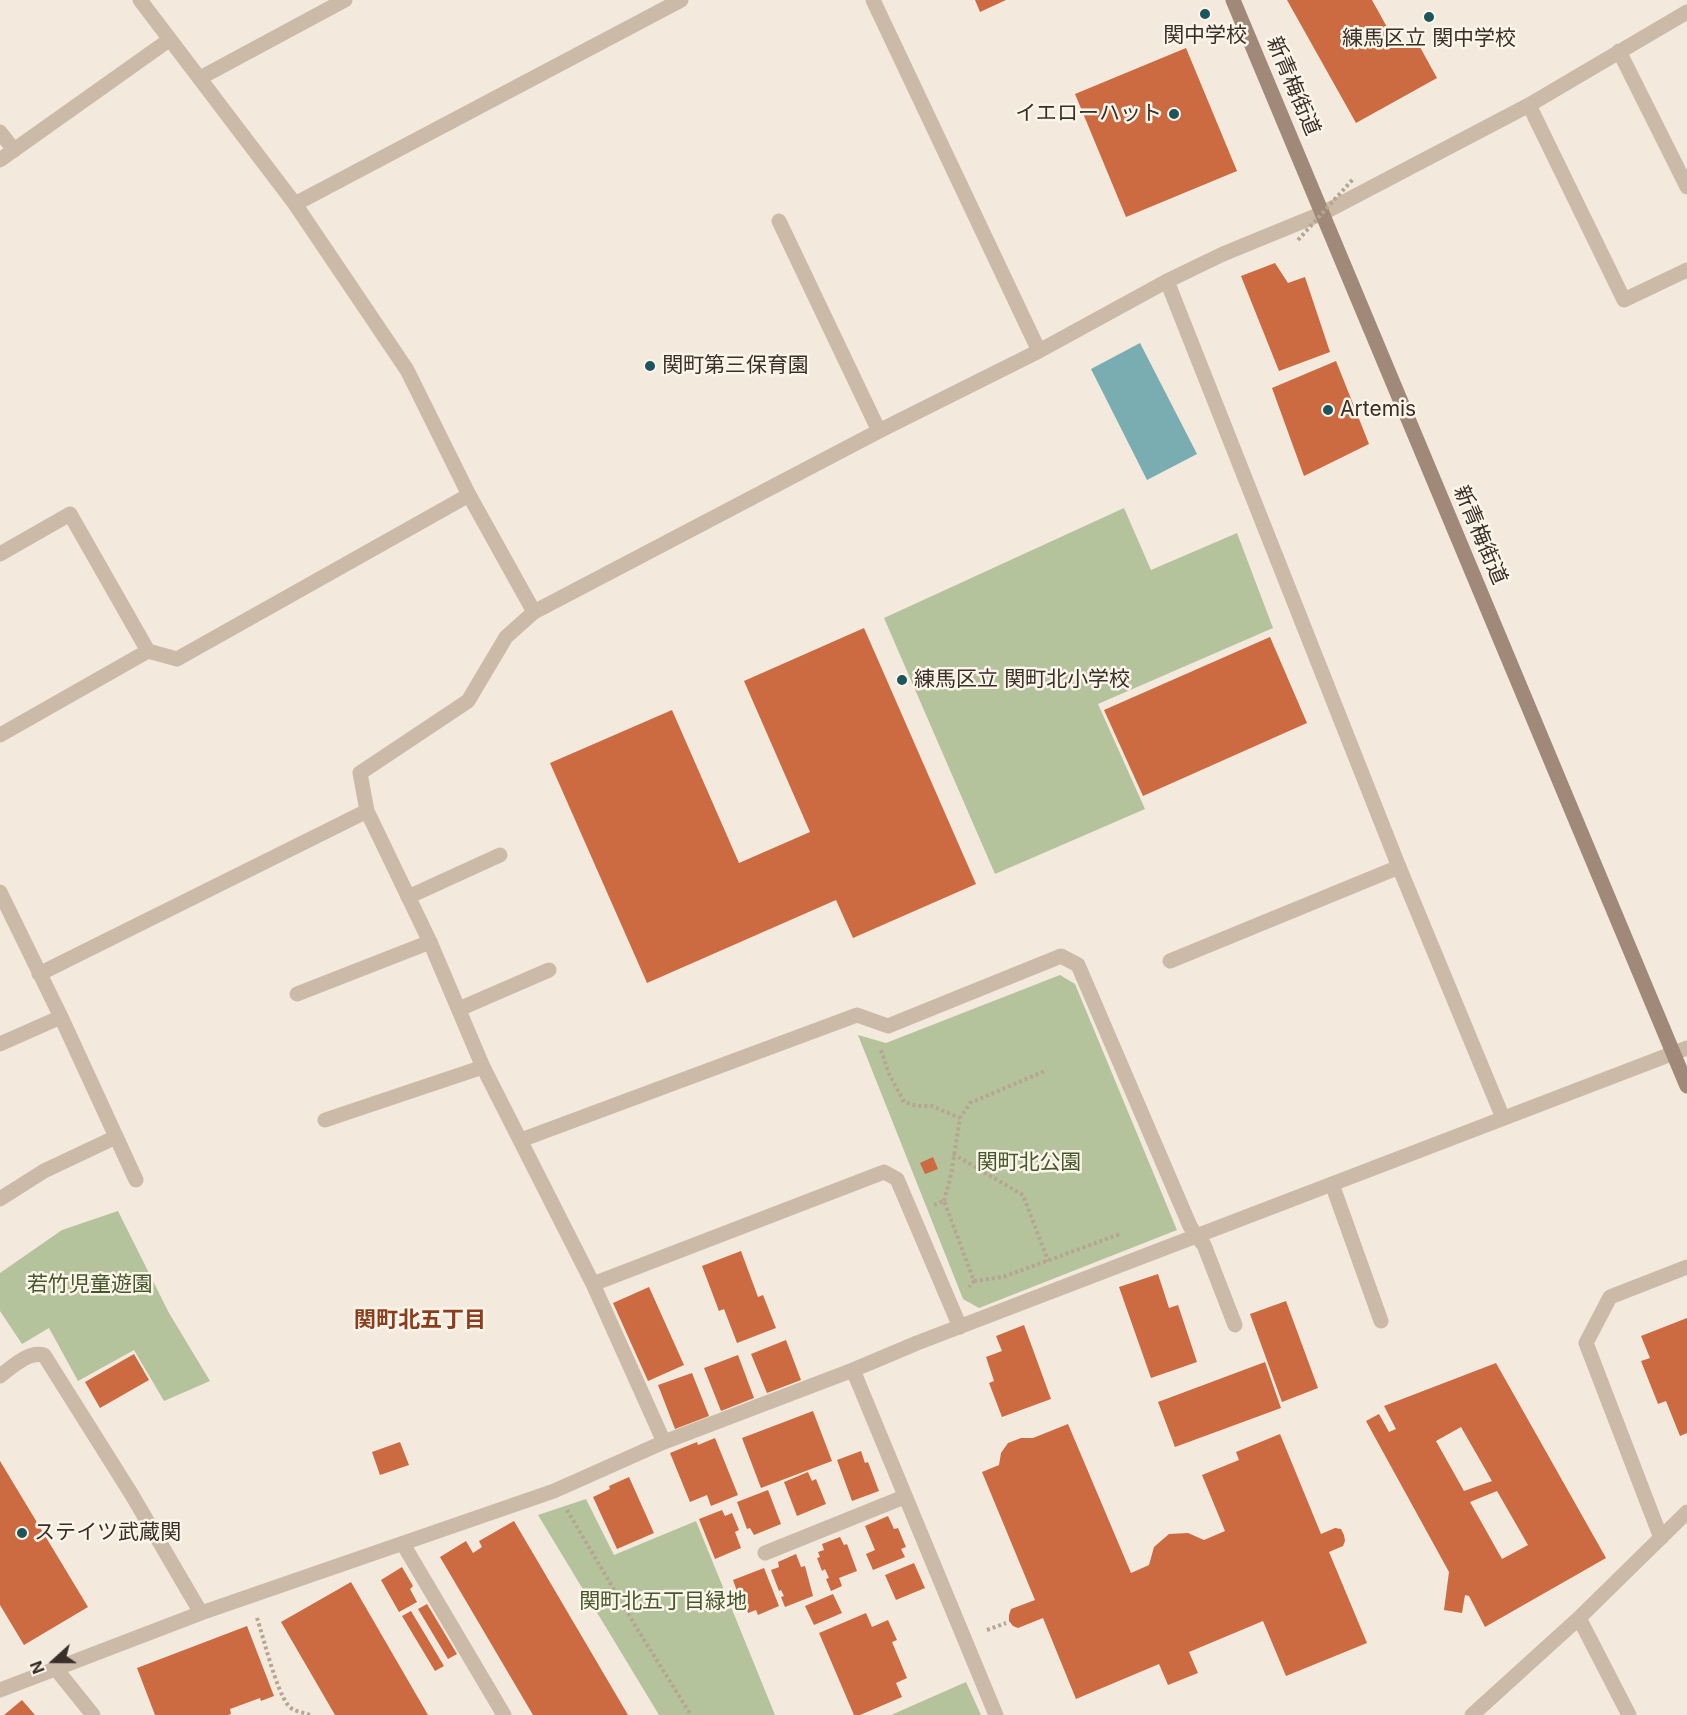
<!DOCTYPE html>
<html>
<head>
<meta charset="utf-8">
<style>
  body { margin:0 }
  #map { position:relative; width:1687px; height:1715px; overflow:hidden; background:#f3eadd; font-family:Inter,sans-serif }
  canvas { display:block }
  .north { position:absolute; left:24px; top:1631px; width:60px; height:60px; -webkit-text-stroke:4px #fbf4e9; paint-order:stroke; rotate:249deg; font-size:16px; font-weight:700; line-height:24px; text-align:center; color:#392e28 }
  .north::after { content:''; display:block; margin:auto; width:21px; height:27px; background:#392e28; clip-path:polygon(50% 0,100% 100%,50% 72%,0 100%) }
</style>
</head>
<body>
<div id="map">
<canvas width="1687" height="1715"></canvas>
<div class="north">N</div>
</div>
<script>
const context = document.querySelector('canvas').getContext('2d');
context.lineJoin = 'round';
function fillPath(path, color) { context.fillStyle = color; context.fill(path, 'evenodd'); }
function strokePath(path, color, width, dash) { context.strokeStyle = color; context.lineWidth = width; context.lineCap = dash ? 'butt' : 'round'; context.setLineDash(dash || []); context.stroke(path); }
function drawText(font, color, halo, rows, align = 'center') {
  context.font = font + ' Inter,"Noto Sans JP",sans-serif'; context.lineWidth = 5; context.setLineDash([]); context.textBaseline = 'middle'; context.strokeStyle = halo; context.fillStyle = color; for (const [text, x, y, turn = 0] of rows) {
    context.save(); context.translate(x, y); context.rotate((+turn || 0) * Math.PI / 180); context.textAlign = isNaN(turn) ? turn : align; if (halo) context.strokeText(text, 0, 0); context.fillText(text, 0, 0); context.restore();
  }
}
fillPath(new Path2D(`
  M1124,508l27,62 86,-37 36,95 -175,76 47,105 -150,65 -111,-256z
  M1060,975l15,9 102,246 -198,78 -16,-9 -105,-264 28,8z
  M118,1211l51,102 41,68 -46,20 -30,-51 -56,31 -29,-53 -27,16 -22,-33v-38l62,-43z
  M586,1499l28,56 82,-34 79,194h-116l-121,-200z
  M966,1682l15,33h-90z`), '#b4c39c');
fillPath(new Path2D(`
  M1140,343l57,111 -50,26 -56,-111z`), '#7aadb2');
fillPath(new Path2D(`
  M975,0h31l-26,12z
  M1287,0h85l26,47 17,-9 22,40 -81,45z
  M1186,48l51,123 -111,46 -51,-123z
  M1275,263l13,20 17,-6 25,75 -51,19 -38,-95z
  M1336,361l33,83 -65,32 -32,-88z
  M864,628l112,256 -123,54 -17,-38 -189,83 -97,-220 122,-53 67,153 71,-31 -66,-151z
  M1270,637l37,86 -164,73 -39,-86z
  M933,1157l5,12 -13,5 -5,-11z
  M741,1251l17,46 5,-2 13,33 -39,15 -13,-34 -5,2 -17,-45z
  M1158,1274l11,34 9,-3 19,57 -46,16 -32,-91z
  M649,1287l35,78 -36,16 -35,-78z
  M1286,1301l32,87 -36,14 -32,-88z
  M1687,1318v115l-7,3 -14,-35 -8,3 -17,-43 9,-3 -9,-22z
  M1024,1325l27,74 -49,18 -13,-34 5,-2 -8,-24 16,-6 -6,-15z
  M786,1340l15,40 -34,13 -16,-39z
  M134,1354l15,26 -49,28 -15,-26z
  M738,1355l16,43 -33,13 -17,-43z
  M1265,1362l16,46 -106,39 -17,-45z
  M1496,1363l110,195 -121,69 -16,-31 -4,-1 -3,18 -18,-3 5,-38 -83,-151 13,-7 10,18 7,-3 -12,-23zM1461,1427l31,54 -28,10 -28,-50zM1497,1491l31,54 -26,14 -32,-57z
  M692,1373l17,43 -34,13 -17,-44z
  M813,1411l19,50 -71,27 -19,-50z
  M1068,1424l63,149 18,-8 5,-18 15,-13 19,-1 16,7 21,-9 -23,-56 37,-15 -3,-8 44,-18 41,100 14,-6 6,1 3,6 1,6 -2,5 -14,6 38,91 -81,33 -23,-55 -74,31 9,21 -30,12 -9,-21 -83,35 -33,-81 -25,10 -5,-2 -4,-5v-6l2,-6 24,-9 -53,-128 17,-7 2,-12 7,-10 13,-5h12z
  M715,1438l23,57 -27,11 -4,-11 -17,7 -20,-49 27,-11 1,3z
  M400,1442l9,23 -29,10 -8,-23z
  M861,1451l4,12 3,-1 11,29 -27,10 -15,-41z
  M0,1461l88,146 -64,38 -24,-40z
  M808,1472l4,9 4,-2 10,25 -29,12 -13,-34z
  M629,1477l25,56 -37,16 -24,-52 17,-8 -1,-3z
  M768,1490l13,34 -27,11 -4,-7 -3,1 -10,-27z
  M722,1510l3,6 7,-3 7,17 -4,2 6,16 -26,11 -16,-40z
  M888,1516l6,13 4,-1 8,19 -5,2 4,8 -32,13 -7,-16 9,-4 -10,-24z
  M514,1521l114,194h-95l-93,-158 26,-16 7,12 9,-6 -3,-6z
  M840,1537l4,8 3,-1 10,27 -18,7 3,8 -11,5 -5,-12 3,-1 -4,-9 -3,2 -5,-13 3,-1 -2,-5 6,-2 -2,-6z
  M796,1554l5,13 4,-1 8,30 -28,11 -4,-10 3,-1 -3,-6 -2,1 -8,-21 8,-3 -1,-5z
  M914,1563l11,25 -29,12 -11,-25z
  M402,1567l11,19 -3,3 7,13 -18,10 -18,-32z
  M764,1568l15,38 -21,9 -2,-5 -8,3 -7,-20 -3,1 -5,-14z
  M351,1582l77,133h-93l-54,-93z
  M833,1594l9,19 -28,12 -9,-19z
  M427,1604l30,50 -9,5 -30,-50z
  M411,1611l33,55 -9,5 -33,-55z
  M866,1613l6,14 16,-7 9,20 -5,2 15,36 -11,5 6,14 -42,18h-6l-35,-82z
  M247,1626l27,70 -13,5 -1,-3 -30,11 1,5 -3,1h-73l-18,-47z
  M22,1700l13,15h-31z`), '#cc6a42');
strokePath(new Path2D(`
  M881,1050l8,24 15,28 13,4h15l28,12
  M953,1154l70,41 25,66
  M944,1201l7,-26 9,-57 10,-15 77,-33
  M934,1205l10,-4 30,80 -5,6
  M974,1281l29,-4 117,-43
  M567,1510l69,117 55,88
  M257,1618c7,21 19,72 31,87 5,7 15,7 22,10
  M987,1630l19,-7`), '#b8a492', 4, [3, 3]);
strokePath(new Path2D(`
  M0,132l14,18
  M779,221l100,210
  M408,897l92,-42
  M1170,961l229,-94
  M297,994l133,-52
  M459,1009l90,-39
  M325,1120l158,-53
  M1332,1184l49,137
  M0,1199l44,-28 72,-34
  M1197,1237l7,8 31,80
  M1661,1538l-75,-195 24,-46 77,-30
  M765,1553l139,-56`), '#ccbaa8', 15);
strokePath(new Path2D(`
  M140,0l155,204 112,166 62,125 65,117
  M873,0l166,351
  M1619,51l68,136
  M200,78l145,-78
  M1529,105l95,195 63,-30
  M0,160l169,-120
  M295,204l386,-204
  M1167,281l232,586 104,251
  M0,554l70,-40 78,137 -148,84
  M148,651l29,8 292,-164
  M0,892l61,125 75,163
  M39,974l328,-163
  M0,1044l61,-27
  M521,1140l336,-125 31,11 173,-70 17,9 112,261 7,11
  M593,1284l291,-112 13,7 63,148
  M853,1370l143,345
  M0,1376c12,-9 28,-25 44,-21l88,140 69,118
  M664,1442l-71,-158 -110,-217 -53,-125 -63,-131 -7,-38 108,-72 38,-64 28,-25 345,-181 160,-80 128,-70 56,-27 100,-41 206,-108 158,-93
  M403,1544l101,171
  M1579,1618l50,97
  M56,1669l37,46
  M0,1690l201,-77 353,-122 110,-49 189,-72 64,-27 770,-295
  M1472,1715l107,-97 108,-106`), '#ccbaa8', 15);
strokePath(new Path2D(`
  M1233,0l454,1086`), '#a08979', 15);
strokePath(new Path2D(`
  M1298,240l56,-62`), '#b8a492', 4, [3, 3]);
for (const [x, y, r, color] of [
  [1205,14,6,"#1c555c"],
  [1429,17,6,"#1c555c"],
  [1174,114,6,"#1c555c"],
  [650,366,6,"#1c555c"],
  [1328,410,6,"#1c555c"],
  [902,680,6,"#1c555c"],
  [22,1533,6,"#1c555c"]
]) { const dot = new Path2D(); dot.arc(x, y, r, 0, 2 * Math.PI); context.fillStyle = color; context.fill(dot); strokePath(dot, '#fbf4e9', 2); }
drawText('21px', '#392e28', '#fbf4e9', [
  ["関中学校",1205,36,"center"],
  ["練馬区立 関中学校",1429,39,"center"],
  ["イエローハット",1162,114,"right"],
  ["関町第三保育園",662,366],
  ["Artemis",1340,410],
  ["練馬区立 関町北小学校",914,680],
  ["ステイツ武蔵関",34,1533]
], 'left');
drawText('21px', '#392e28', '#fbf4e9', [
  ["新青梅街道",1293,86,67],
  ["新青梅街道",1480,535,67]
]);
drawText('21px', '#45582b', '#fbf4e9', [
  ["関町北公園",1029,1163],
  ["若竹児童遊園",90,1285],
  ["関町北五丁目緑地",663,1602]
]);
drawText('bold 22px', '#8c3d1d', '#fbf4e9', [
  ["関町北五丁目",420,1320]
]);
</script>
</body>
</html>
